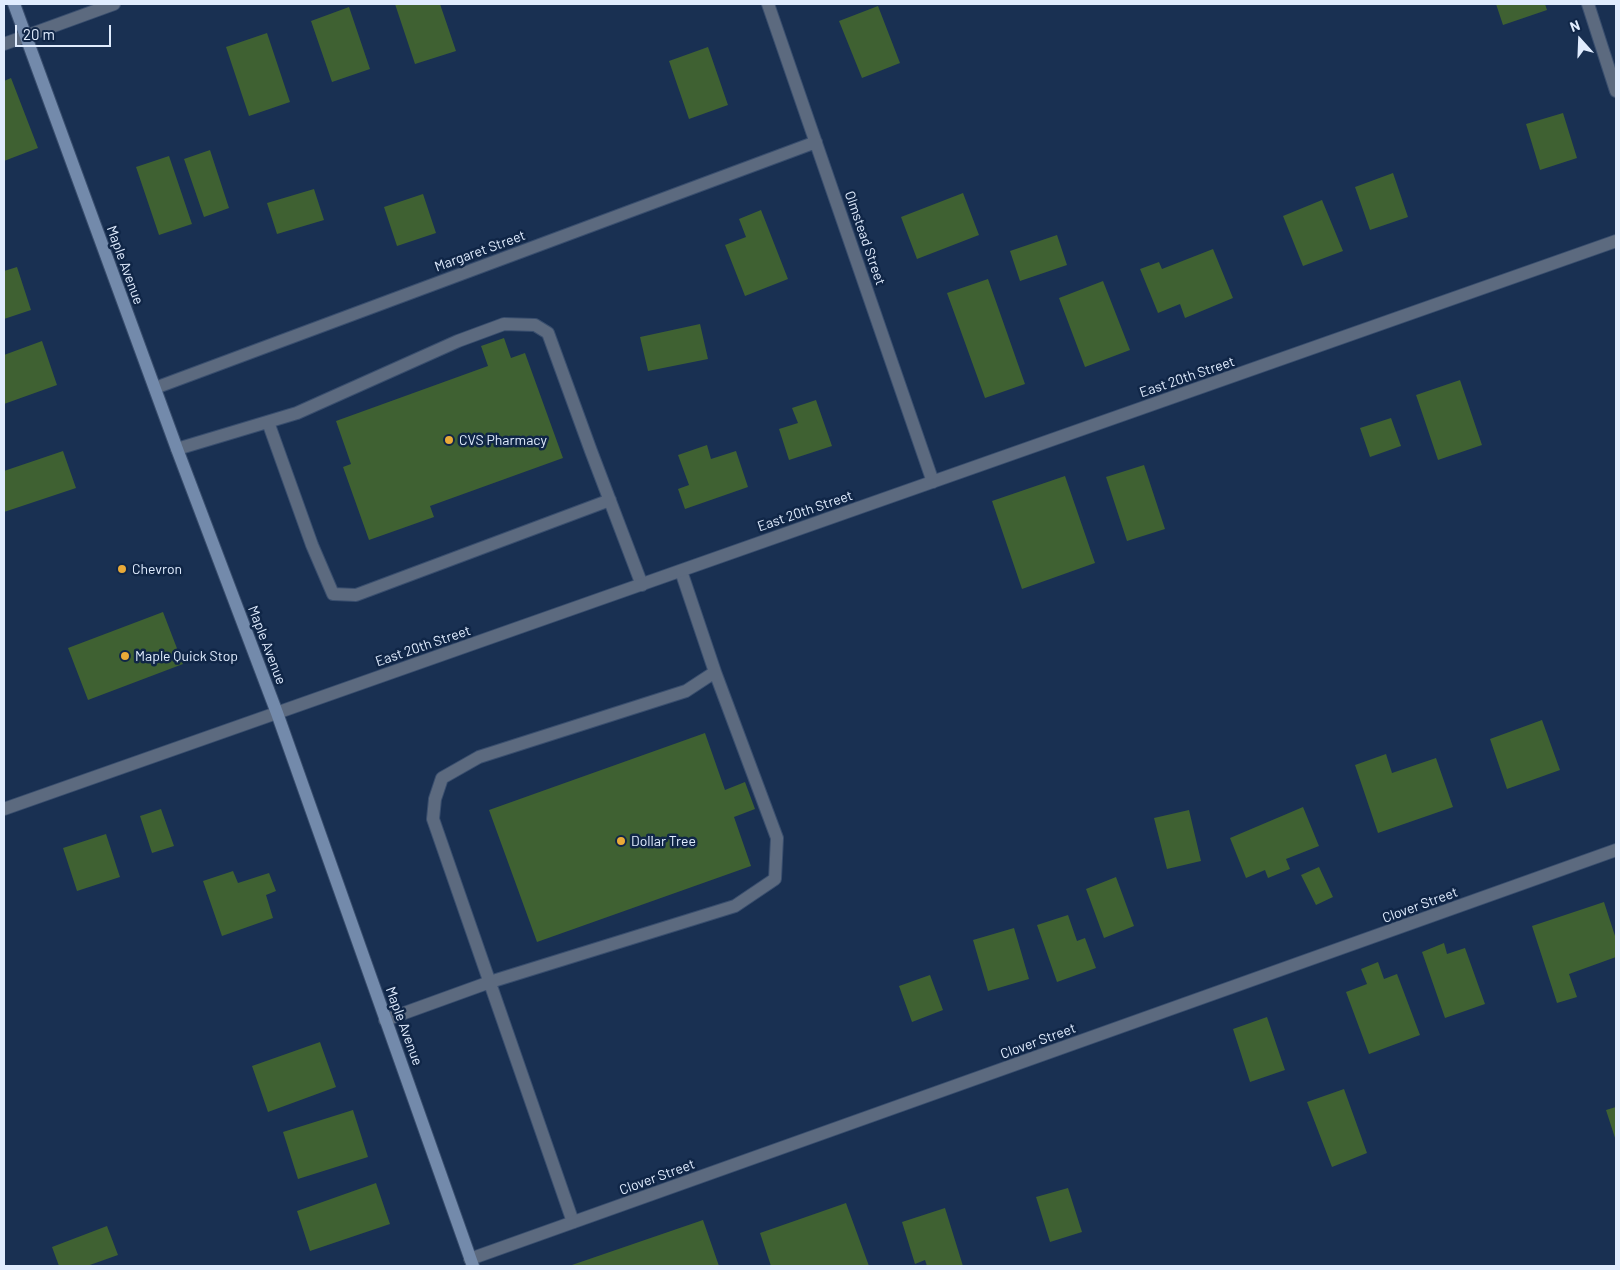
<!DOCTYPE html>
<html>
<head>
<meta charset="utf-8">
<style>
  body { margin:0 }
  #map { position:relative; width:1620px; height:1270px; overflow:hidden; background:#193052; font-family:Barlow,sans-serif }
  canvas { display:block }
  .frame { position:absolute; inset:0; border:5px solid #e0ecfe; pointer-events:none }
  .north { position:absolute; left:1555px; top:15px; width:50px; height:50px; -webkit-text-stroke:4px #102647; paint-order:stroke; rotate:340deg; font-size:14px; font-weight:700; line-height:20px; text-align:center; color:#e0ecfe }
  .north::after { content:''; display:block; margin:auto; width:18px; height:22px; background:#e0ecfe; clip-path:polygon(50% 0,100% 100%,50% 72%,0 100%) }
  .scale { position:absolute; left:15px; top:25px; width:96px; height:22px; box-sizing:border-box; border:2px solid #e0ecfe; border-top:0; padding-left:6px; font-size:15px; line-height:18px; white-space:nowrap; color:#e0ecfe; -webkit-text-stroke:4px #102647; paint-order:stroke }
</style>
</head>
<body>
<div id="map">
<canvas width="1620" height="1270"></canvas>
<div class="frame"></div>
<div class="north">N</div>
<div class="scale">20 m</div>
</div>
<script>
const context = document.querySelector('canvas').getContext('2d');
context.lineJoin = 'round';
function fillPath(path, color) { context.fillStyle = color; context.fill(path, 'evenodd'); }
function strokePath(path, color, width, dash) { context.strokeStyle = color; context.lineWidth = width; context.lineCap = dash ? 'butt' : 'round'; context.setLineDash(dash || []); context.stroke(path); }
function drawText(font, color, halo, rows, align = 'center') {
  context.font = font + ' Barlow,sans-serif'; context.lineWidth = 5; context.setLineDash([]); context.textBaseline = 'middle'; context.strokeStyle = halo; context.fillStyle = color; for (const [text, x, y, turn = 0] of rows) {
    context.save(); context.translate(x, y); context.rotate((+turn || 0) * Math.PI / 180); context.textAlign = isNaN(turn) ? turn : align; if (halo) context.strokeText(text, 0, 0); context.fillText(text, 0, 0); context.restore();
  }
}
fillPath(new Path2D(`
  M395,4h45l16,47 -41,13z
  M1496,4h49l2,6 -44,15z
  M878,6l22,57 -38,15 -23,-57z
  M349,7l21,62 -38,13 -21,-61z
  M267,33l23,69 -41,14 -23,-69z
  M708,47l20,58 -39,14 -20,-58z
  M11,78l27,70 -34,13v-80z
  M1563,113l14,45 -37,12 -14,-46z
  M210,150l19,58 -25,9 -20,-58z
  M169,156l23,68 -33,11 -23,-68z
  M1393,173l15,44 -38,13 -15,-43z
  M314,189l10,31 -47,14 -10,-31z
  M963,193l16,42 -62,24 -16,-42z
  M423,194l13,39 -39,13 -13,-39z
  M1322,200l21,51 -40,15 -20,-50z
  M761,210l27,69 -43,17 -20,-51 21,-8 -7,-18z
  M1057,235l10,30 -47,16 -10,-30z
  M1213,249l20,49 -48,20 -5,-14 -22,9 -18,-44 19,-7 3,7z
  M17,267l14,43 -27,9v-48z
  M988,279l37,105 -40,14 -38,-105z
  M1103,281l27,69 -45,17 -26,-69z
  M700,324l8,35 -60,12 -8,-34z
  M504,338l7,20 14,-5 38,105 -133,48 4,11 -65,23 -26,-73 8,-3 -15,-43 152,-55 -7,-20z
  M42,341l15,44 -53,19v-49z
  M1460,380l22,65 -44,15 -22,-65z
  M816,400l16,46 -43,14 -10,-31 19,-6 -6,-15z
  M1391,418l10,28 -31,11 -10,-29z
  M707,445l4,14 25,-8 12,36 -63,22 -7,-20 11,-4 -11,-30z
  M63,451l13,37 -72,24v-41z
  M1144,465l21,64 -38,12 -21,-64z
  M1065,476l30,87 -73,26 -30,-88z
  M163,612l20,52 -95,36 -20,-52z
  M1542,720l18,50 -53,19 -17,-50z
  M705,733l20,57 20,-8 10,27 -21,8 17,49 -214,76 -48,-132z
  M1386,754l6,19 44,-15 17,49 -75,26 -23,-68z
  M1303,807l16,39 -33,13 4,10 -22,9 -3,-8 -19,8 -16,-40z
  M161,809l13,37 -22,7 -12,-37z
  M1189,810l12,51 -34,8 -13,-51z
  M106,834l14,43 -43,14 -14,-43z
  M1319,867l14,30 -17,8 -15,-30z
  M233,871l5,12 31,-10 7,18 -10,4 7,23 -51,18 -19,-55z
  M1116,877l18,49 -30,12 -18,-49z
  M1604,902l12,37v18l-47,17 8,23 -20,6 -25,-77z
  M1068,915l9,26 8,-3 11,30 -39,14 -20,-57z
  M1014,928l15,51 -41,12 -15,-51z
  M1444,943l3,11 18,-6 20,56 -40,14 -23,-66z
  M1378,962l6,17 13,-5 23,61 -51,19 -23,-62 21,-8 -6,-15z
  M930,975l13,35 -31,12 -13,-36z
  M1267,1017l18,53 -35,12 -17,-53z
  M320,1042l16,45 -68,25 -16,-46z
  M1344,1089l23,64 -35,14 -25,-65z
  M1616,1107v34l-10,-31z
  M353,1110l15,47 -70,22 -15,-47z
  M376,1183l14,41 -80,27 -13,-40z
  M1068,1188l14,44 -32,10 -14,-45z
  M846,1203l23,63h-98l-11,-33z
  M945,1208l18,58h-36l-2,-6 -10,4 -13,-42z
  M703,1220l16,46h-150z
  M107,1226l11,29 -31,11h-28l-7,-19z`), '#3f6132');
const lane = new Path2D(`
  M268,422l44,123 21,49 23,1 254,-95
  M177,449l120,-36 161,-72 46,-17 31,1 13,8 43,118 51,134
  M385,1020l105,-38 245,-76 40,-27 2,-41 -62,-166
  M573,1222l-140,-403 2,-20 7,-21 37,-21 207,-66 29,-19 -34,-101`);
const street = new Path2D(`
  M768,4l165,478
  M1588,4l28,87
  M4,44l110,-40
  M155,388l661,-246
  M4,809l1612,-568
  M470,1259l1146,-409`);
const secondary = new Path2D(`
  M14,4l163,445 100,264 196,553`);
strokePath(lane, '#394e6e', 14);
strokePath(street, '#394e6e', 14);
strokePath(secondary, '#394e6e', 14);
strokePath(lane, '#5c6a7f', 12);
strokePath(street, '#5c6a7f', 12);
strokePath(secondary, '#738aab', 12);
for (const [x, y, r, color] of [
  [449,440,5,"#eaaa38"],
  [122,569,5,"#eaaa38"],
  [125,656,5,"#eaaa38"],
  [621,841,5,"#eaaa38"]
]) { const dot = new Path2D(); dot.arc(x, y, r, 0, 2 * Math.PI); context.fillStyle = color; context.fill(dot); strokePath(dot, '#102647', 2); }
drawText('14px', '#e0ecfe', '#102647', [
  ["Olmstead Street",865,238,71],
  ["Margaret Street",480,251,-20],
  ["Maple Avenue",125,265,70],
  ["East 20th Street",1187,377,-19],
  ["East 20th Street",805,511,-19],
  ["Maple Avenue",267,645,69],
  ["East 20th Street",423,646,-19],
  ["Clover Street",1420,905,-20],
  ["Maple Avenue",404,1026,70],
  ["Clover Street",1038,1041,-20],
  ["Clover Street",657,1177,-20]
]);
drawText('14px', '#e0ecfe', '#102647', [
  ["CVS Pharmacy",459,440],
  ["Chevron",132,569],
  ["Maple Quick Stop",135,656],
  ["Dollar Tree",631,841]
], 'left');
</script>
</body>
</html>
